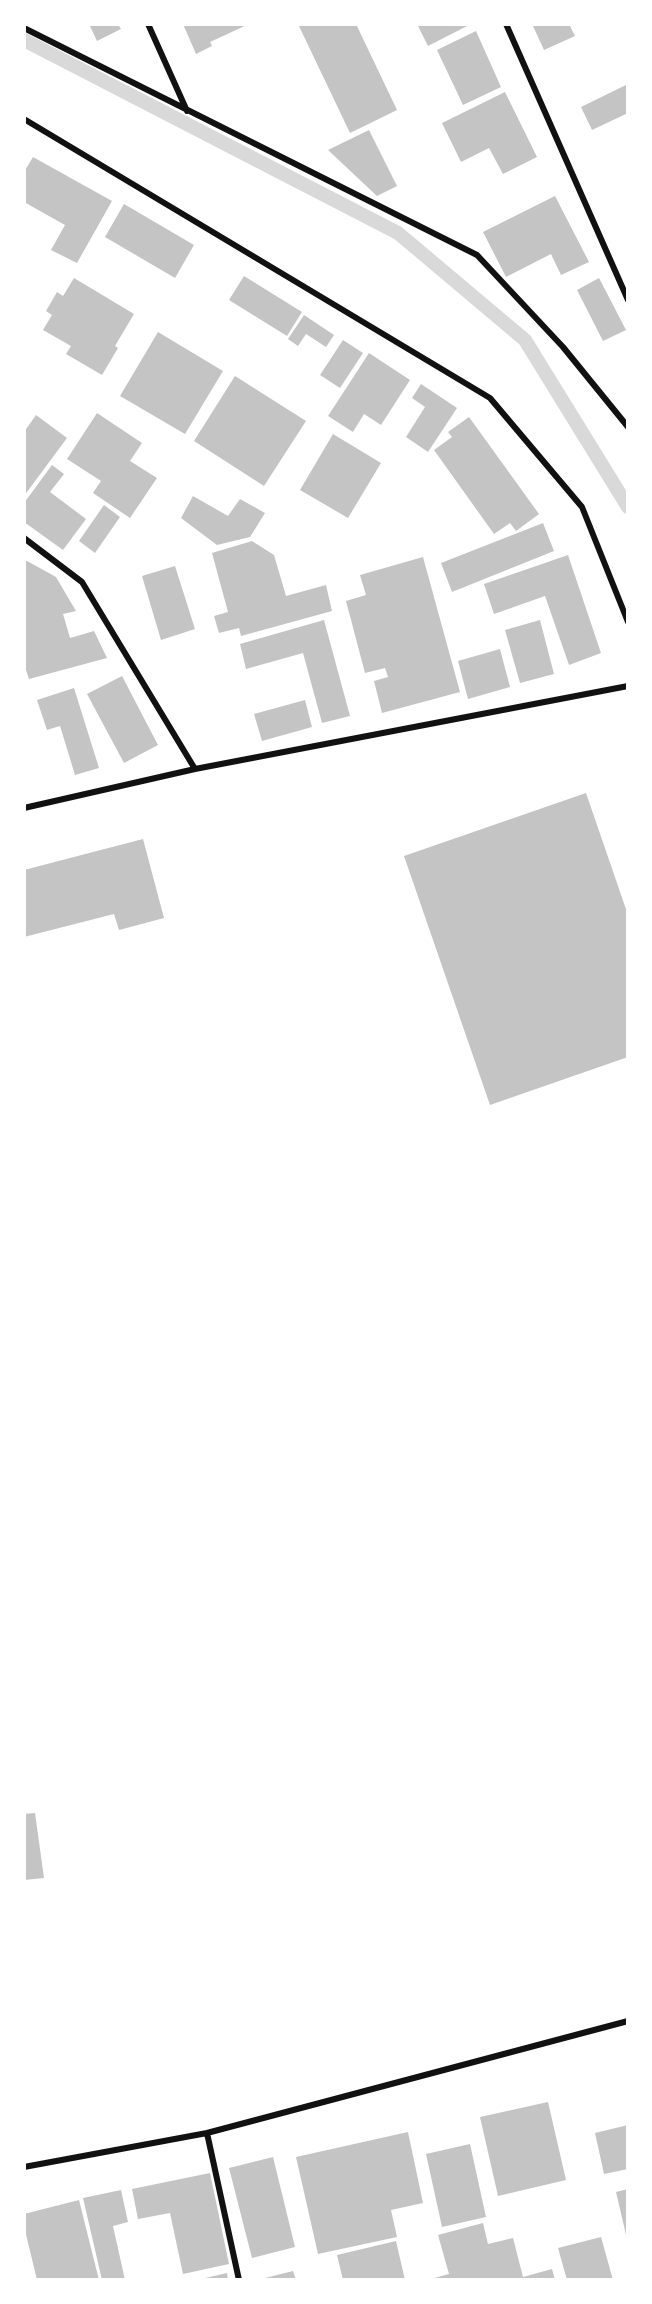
<!DOCTYPE html>
<html>
<head>
<meta charset="utf-8">
<style>
  body { margin:0 }
  #map { position:relative; width:652px; height:2304px; overflow:hidden; background:#fff; font-family:Manrope,sans-serif }
  canvas { display:block }
  .frame { position:absolute; inset:0; border:26px solid #fff; pointer-events:none }
</style>
</head>
<body>
<div id="map">
<canvas width="652" height="2304"></canvas>
<div class="frame"></div>
</div>
<script>
const context = document.querySelector('canvas').getContext('2d');
context.lineJoin = 'round';
function strokePath(path, color, width, dash) { context.strokeStyle = color; context.lineWidth = width; context.lineCap = dash ? 'butt' : 'round'; context.setLineDash(dash || []); context.stroke(path); }
function fillPath(path, color) { context.fillStyle = color; context.fill(path, 'evenodd'); }
strokePath(new Path2D(`
  M24,40l374,193 127,107 103,167`), '#d9d9d9', 14);
fillPath(new Path2D(`
  M89,24h29l3,5 -24,12z
  M183,24h66l-39,18 2,4 -16,8z
  M298,24h58l41,86 -47,23z
  M417,24h54l-43,22z
  M532,24h37l6,12 -31,14z
  M476,31l25,56 -38,18 -26,-55z
  M628,84v29l-36,17 -11,-23z
  M505,92l32,65 -34,17 -14,-26 -28,14 -19,-39z
  M369,130l28,56 -20,10 -49,-46z
  M33,157l79,44 -35,62 -26,-13 14,-25 -41,-23v-30z
  M555,196l34,66 -28,13 -10,-21 -45,23 -23,-45z
  M124,204l70,41 -19,33 -70,-41z
  M244,276l58,36 -15,24 -58,-36z
  M74,278l60,36 -19,32 3,2 -16,27 -36,-21 5,-8 -28,-16 9,-15 -6,-4 11,-19 6,4z
  M599,278l27,52 -23,11 -26,-51z
  M304,315l30,20 -8,12 -20,-13 -8,12 -10,-7z
  M158,332l65,39 -38,63 -65,-38z
  M343,340l20,13 -23,35 -20,-13z
  M369,353l41,27 -29,45 -17,-11 -11,18 -25,-16z
  M235,376l71,45 -42,65 -70,-45z
  M421,384l36,24 -29,44 -22,-15 19,-30 -13,-9z
  M97,413l45,30 -12,18 27,17 -27,40 -37,-25 8,-12 -34,-22z
  M36,415l31,23 -43,58v-64z
  M469,417l70,97 -23,17 -6,-8 -16,11 -60,-84 18,-13 -4,-5z
  M333,434l48,29 -33,55 -48,-28z
  M52,465l12,9 -14,18 36,27 -23,31 -39,-28v-19z
  M193,496l35,20 12,-17 25,14 -15,24 -33,8 -36,-27z
  M104,505l16,12 -25,36 -16,-12z
  M543,523l11,28 -102,41 -11,-29z
  M252,541l22,14 12,41 40,-11 6,26 -91,25 -2,-8 -20,5 -5,-17 14,-4 -16,-59z
  M568,555l33,98 -32,12 -24,-69 -51,18 -10,-30z
  M423,557l37,135 -78,21 -8,-32 14,-4 -3,-9 -20,5 -19,-72 20,-6 -6,-20z
  M27,561l29,16 20,34 -13,3 7,24 24,-7 13,27 -78,21 -5,-15v-102z
  M175,566l20,63 -34,11 -19,-64z
  M324,620l26,96 -28,7 -19,-70 -57,16 -6,-25z
  M540,620l14,54 -34,9 -15,-53z
  M500,649l10,38 -42,12 -10,-38z
  M122,676l36,69 -34,18 -37,-69z
  M74,688l25,80 -24,7 -15,-49 -13,4 -10,-30z
  M305,700l7,27 -50,14 -8,-27z
  M586,793l42,122v142l-138,48 -86,-249z
  M143,839l21,79 -45,12 -5,-16 -90,23v-67z
  M35,1813l9,65 -20,2v-66z
  M548,2102l18,78 -68,16 -18,-79z
  M628,2125v44l-24,5 -9,-41z
  M408,2132l15,71 -32,7 6,27 -79,17 -22,-97z
  M470,2144l16,73 -44,10 -16,-73z
  M273,2157l22,90 -43,11 -23,-90z
  M210,2173l19,91 -46,10 -13,-61 -32,6 -6,-30z
  M628,2189v49l-1,1 -11,-47z
  M121,2190l7,32 -15,4 12,54h-23l-19,-82z
  M79,2200l20,80h-62l-13,-54v-12z
  M483,2223l5,21 25,-6 10,39 29,-8 3,11h-128l22,-6 -11,-39z
  M601,2237l12,43h-46l-9,-32z
  M396,2241l9,39h-62l-6,-25z
  M293,2271l3,9h-35v-1z
  M227,2273l1,7h-26l-1,-1z`), '#c4c4c4');
strokePath(new Path2D(`
  M148,24l39,87
  M506,24l122,276
  M24,28l453,227 86,92 65,80
  M24,119l466,279 92,109 46,115
  M24,538l58,44 113,187
  M24,808l171,-39 433,-83
  M207,2133l32,147
  M24,2167l183,-34 421,-112`), '#111', 6);
</script>
</body>
</html>
